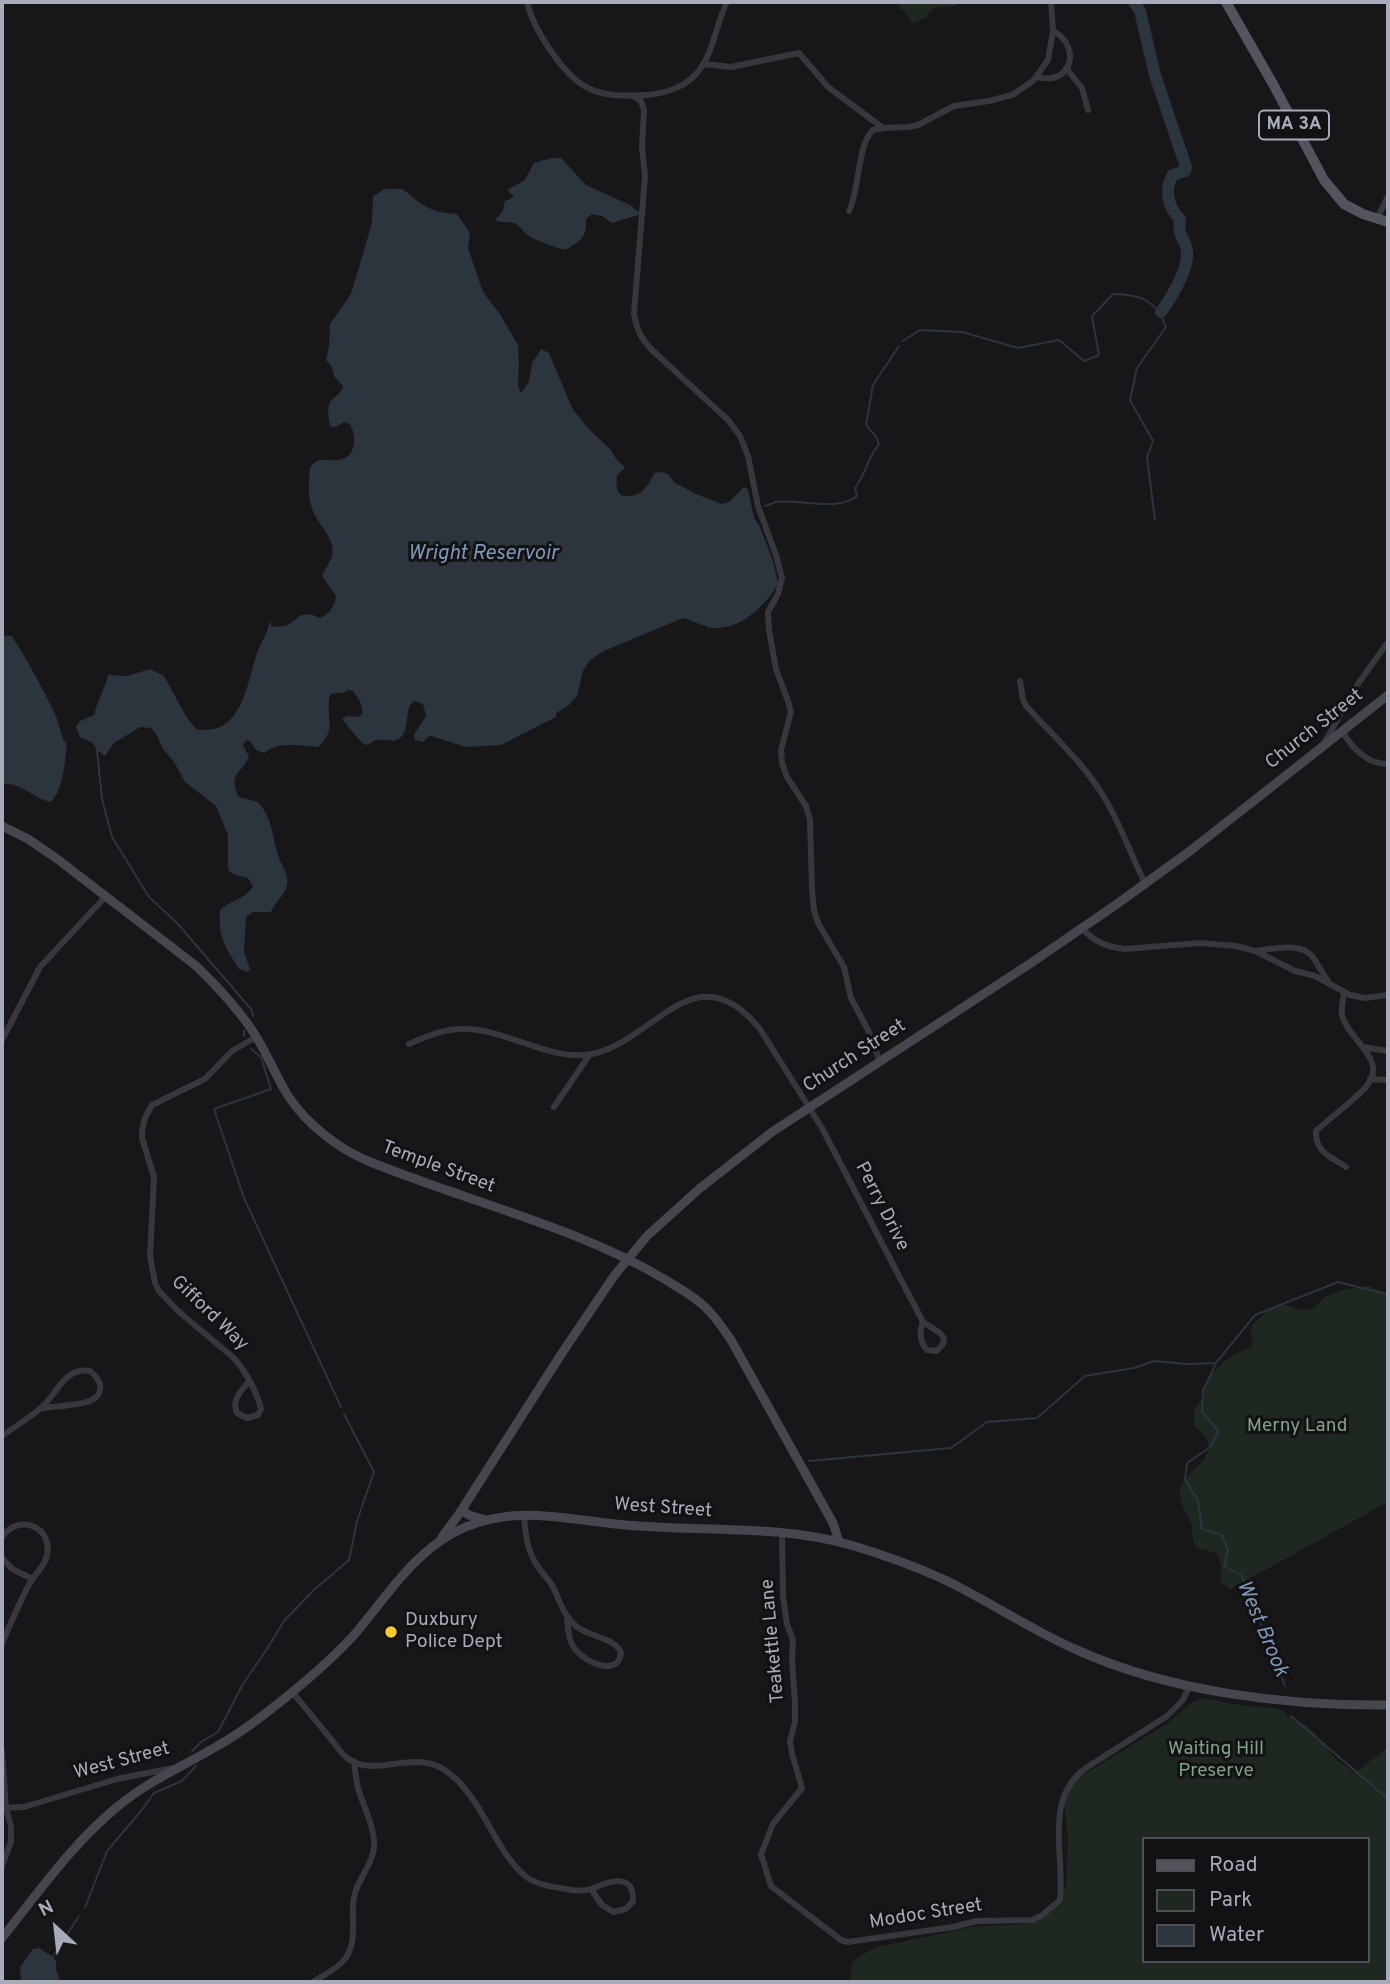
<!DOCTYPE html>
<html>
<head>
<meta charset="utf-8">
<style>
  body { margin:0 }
  #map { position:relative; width:1390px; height:1984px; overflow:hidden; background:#171618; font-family:Overpass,sans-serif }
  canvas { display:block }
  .frame { position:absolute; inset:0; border:4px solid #a8abb9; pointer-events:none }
  .legend { position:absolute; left:1142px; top:1837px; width:228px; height:126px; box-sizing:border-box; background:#121113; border:2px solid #4e4f55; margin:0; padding:9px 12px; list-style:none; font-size:21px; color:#a8abb9 }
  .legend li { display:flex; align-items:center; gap:14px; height:35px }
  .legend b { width:35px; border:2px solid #4e4f55 }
  .north { position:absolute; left:21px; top:1893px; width:70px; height:70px; -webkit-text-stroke:5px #121113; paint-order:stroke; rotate:333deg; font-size:19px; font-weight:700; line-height:28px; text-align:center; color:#a8abb9 }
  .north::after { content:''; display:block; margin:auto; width:24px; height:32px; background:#a8abb9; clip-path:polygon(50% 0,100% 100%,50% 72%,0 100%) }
</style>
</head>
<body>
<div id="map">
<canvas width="1390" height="1984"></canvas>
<div class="frame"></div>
<ul class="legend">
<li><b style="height:9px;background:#53545d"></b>Road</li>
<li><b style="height:19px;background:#1e2720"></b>Park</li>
<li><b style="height:19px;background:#2c343d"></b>Water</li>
</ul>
<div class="north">N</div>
</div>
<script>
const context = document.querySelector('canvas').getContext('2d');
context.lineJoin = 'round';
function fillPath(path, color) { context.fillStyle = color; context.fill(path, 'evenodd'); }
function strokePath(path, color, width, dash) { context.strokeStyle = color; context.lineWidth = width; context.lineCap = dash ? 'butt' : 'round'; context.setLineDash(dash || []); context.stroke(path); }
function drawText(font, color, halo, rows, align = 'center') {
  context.font = font + ' Overpass,sans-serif'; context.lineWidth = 6; context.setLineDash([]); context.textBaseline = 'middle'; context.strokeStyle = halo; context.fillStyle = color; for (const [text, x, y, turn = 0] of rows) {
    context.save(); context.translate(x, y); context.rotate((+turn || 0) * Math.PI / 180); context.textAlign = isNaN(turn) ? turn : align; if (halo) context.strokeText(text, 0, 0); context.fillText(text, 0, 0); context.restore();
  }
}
fillPath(new Path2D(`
  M896,2h58l3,4 -23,2 -7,9 -13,7z
  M1370,1286l18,9v207l-157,87 -11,-7 1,-18 -5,-11 -20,-5c-5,-8 -3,-13 -4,-21 -3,-15 -18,-26 -10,-43 6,-14 29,-22 26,-41 -1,-6 -10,-13 -14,-18v-16l10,-13 -2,-8c9,-14 21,-28 36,-36 6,-2 10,-3 15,-8l-2,-10 1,-9c7,-5 22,-23 31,-21 9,2 16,8 27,5 6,-2 11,-10 17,-13 14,-7 28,-9 43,-10z
  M1204,1698l29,6 47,5c10,10 22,12 32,21 8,8 14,17 21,26 5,6 15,11 21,17l34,-26v235h-538l2,-19 9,-8 16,-8 94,-20 52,-3 11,-4 25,-22 7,-12 2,-46 -4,-39 4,-11 13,-14 87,-53 24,-21zM1143,1839h224v122h-224z`), '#1e2720');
fillPath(new Path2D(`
  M552,158h9l25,27 44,20 11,9 -29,9 -10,-7 -10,-2 -6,5c1,20 -6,21 -20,31 -10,-2 -29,-9 -37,-14 -5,-3 -8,-9 -13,-12 -7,-4 -14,0 -21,-4l7,-8 3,-11 9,-4 -7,-7 18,-10 9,-17z
  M385,189h18c21,18 27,23 54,25l13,19 -2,15 15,44 17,22 18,31 1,17 -1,25 3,6 8,-11 3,-19 9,-14 8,4 23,55 15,19 23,22 7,11 8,7 -8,9c-1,12 -1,21 13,20 4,-1 7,-1 11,-4 6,-4 10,-12 13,-19l7,-1 7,2 7,9 21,11 26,10 7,-2 15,-15 4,2 6,29 5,7 14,36 5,22c-5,13 -25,33 -38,39 -6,4 -19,6 -26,6 -9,0 -21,-8 -31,-10l-79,33 -14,9 -7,11 -6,25 -9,10 -12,7v4l-55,28 -35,2 -35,-11 -3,1 -5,5 -8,-2 -1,-5 12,-19 -3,-12 -9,-3c-11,9 -3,29 -14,37 -6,5 -16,1 -23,2 -4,1 -7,4 -11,5l-5,-3 -19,-23 5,-3 11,1 4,-3c1,-10 -3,-15 -9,-23l-4,-1c-7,5 -13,1 -19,5 -5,22 8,35 -12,52 -18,-1 -38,-6 -54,6l-8,-3 -6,-9 -4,-1 -3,5 6,12c-8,17 -22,17 -10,40l19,5c15,16 14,36 21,56 4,10 12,20 7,31 -4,9 -12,14 -15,23h-18l-7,5 -2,35 6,17 -2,3 -9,-3c-14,-23 -21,-30 -19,-59 11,-10 26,-11 33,-24l-5,-8 -15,-4 -5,-4v-35l-12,-29 -31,-24 -11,-20 -11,-13 -8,-17 -4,-4 -11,-1 -26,16 -9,13 -8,-6 -4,-7 -13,-6 -4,-10 4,-6 14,-6c3,-14 11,-26 14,-40l19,1 23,-7 14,7 22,40 10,13c47,9 51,-48 62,-79 4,-10 11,-19 12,-31l1,7c29,5 21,-21 49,-8 10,-4 14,-11 16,-22l-14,-20c3,-7 8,-14 10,-20 5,-16 -14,-31 -19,-45 -6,-14 -4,-28 -3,-43 8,-13 19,-5 32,-9 15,-4 14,-24 8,-35l-6,-2 -9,5 -5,-1c-1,-7 -4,-19 1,-25 6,-7 9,-6 12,-15l-9,-10 -3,-11 -5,-5 3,-14 1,-22 21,-30 21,-71 1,-27z
  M2,635l10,1c16,25 30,51 43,78 5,11 5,22 12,31 -3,19 -3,43 -16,57 -18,-3 -30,-20 -49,-18z
  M39,1948l14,9 3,4v9l5,12h-40l-1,-15 13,-18z`), '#2c343d');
strokePath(new Path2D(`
  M903,341l17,-11 42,2 56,16 41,-8 25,21 15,-6 -7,-39 21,-22c28,0 44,7 53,33l-29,41 -7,32 23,41 -6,16 8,63
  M765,506c4,-1 8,-3 11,-4 23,-3 62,10 81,-6l-2,-8c11,-14 13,-31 24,-44l-2,-6 -11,-13 7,-40 26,-39
  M97,750l5,49 10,38 37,60 28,26 74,86 2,7
  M244,1031v5
  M251,1049l10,8 10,32 -57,20 30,89 97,209
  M809,1461l142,-13 36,-26 50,-4 48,-42 49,-8 20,-7 33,3 29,-1
  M1285,1686l-43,-110 -18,-10 4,-15 -6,-16 -20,-6 -4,-28 -13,-22 2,-16 25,-17 6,-15 -16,-19 1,-21 13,-28 39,-48 83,-33 48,12 2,-1
  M1291,1716l97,83
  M192,1751l9,-9 17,-10 25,-48 24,-35 17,-28 31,-32 34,-29 8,-39 17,-49 -30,-58
  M85,1908l22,-57 34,-40 13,-18 28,-12 14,-15
  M52,1958l27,-42`), '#2c343d', 2);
strokePath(new Path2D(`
  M1134,2l6,9 15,64 31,92 -1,4 -12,4c-9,14 -5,33 7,44 -3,21 6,18 7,32 2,18 -16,47 -26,61`), '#2c343d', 12);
strokePath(new Path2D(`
  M527,2c6,26 36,74 61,86 18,9 39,8 58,7 17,-1 37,-7 49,-20 19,-20 20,-49 32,-73
  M703,64l28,3 68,-14 29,34 55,41 -10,2c-16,15 -13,59 -24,81
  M1066,68l16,20 6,22
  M1037,77c5,1 11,2 16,1 25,-7 20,-38 0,-47
  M633,96l8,5 3,9 -2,37 3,29 -11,138c2,14 7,25 17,35l77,71 12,16 8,20 10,50 18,49 6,23 -4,16 -10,18 1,18 7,39 13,35 2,8 -10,38 1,13 5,14 19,29 4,14 2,69 2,21 4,13 26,44 7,31 17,32 12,32
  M883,128l25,-1 10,-2 36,-19 35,-5 23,-6 21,-14 15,-21 5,-29 -2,-29
  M1377,219l11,-23
  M1020,681l3,19 4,7c27,30 58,57 78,92 16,26 26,57 40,84
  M1342,731c10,17 25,33 46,33
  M1325,742l30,-54 33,-46
  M1082,928c12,14 25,19 43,21l75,-6 36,3 19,5 40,20 20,5 35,19 15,3 23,-3
  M1256,951c17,-2 44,-9 56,5 6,8 10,17 16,25
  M1344,993c-1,7 -3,15 -2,22 5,24 48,45 24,72 -15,16 -34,29 -50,44 -1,21 14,25 30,36
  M2,1040l38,-73 66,-71
  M409,1044c18,-8 37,-16 57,-15 42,1 85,33 126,25 63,-13 103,-105 168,-25l62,99 101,194
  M1363,1047l25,4
  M1370,1079l18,1
  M554,1107l36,-53
  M923,1322c10,8 33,14 13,29l-9,-1c-7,-7 -8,-19 -4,-28z
  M249,1381c-7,10 -18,18 -12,32l10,5 11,-3 3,-6c-4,-17 -15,-37 -27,-51l-56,-47 -19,-20 -4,-8 -5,-27 4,-79 -12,-39v-7l3,-13 7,-13 53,-26 27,-28 24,-14
  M2,1436c14,-10 29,-19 41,-30 15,-14 22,-39 47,-35 5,4 12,11 10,19 -3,19 -46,14 -60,19
  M524,1514c1,19 3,37 14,53 5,7 12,13 16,22 6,13 10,27 22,37 13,11 39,11 45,27 -3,25 -36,9 -45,-3 -8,-9 -8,-22 -9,-33
  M782,1533l1,64 4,27 6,16 -1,20 3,42v20l-5,19 2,13 10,34 -29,36 -12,30 10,32 70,54 7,2 105,-15 24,-6 55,-1 9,-4 19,-16c5,-45 -17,-101 26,-132l81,-52 16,-16 7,-15
  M2,1537c16,-24 51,-11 45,18 -2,10 -8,15 -14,23 -11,17 -22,46 -31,65
  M2,1558l10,11 21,10
  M292,1692c13,15 25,30 38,46 5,6 11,15 17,20 29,22 69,-12 102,15 34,26 44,75 76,103 9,7 24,11 35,12 11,2 21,4 31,1l11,16 11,7 13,-3 7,-8c1,-30 -25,-19 -42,-12
  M2,1751l4,57 5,18v16l-9,24
  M2,1808l22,-1 93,-28 56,-11
  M313,1982c10,-7 23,-12 31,-22 15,-18 6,-43 10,-63 4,-20 22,-35 20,-56 -1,-19 -11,-35 -16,-53 -2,-8 -3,-18 -4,-27`), '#37383e', 6);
strokePath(new Path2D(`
  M2,826l26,13 28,19 139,107c23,22 45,45 62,73 11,18 19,38 30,56 13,21 35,41 56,54 24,15 52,23 78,33 82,30 170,54 245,99 14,9 28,16 39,27 11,10 18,22 26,33l102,183 6,19
  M462,1510l7,5 17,5
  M442,1537l17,-23 103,-161 52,-77 33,-40 52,-47 73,-57 259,-169 86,-59 73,-53 198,-156
  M2,1938c36,-45 70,-94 115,-131 31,-26 67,-41 102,-62 25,-14 49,-33 71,-51 22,-18 45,-38 64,-59 31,-36 57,-79 99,-102 58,-31 112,-13 172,-8 75,7 155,-1 229,21 30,9 60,20 89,33 46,22 88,51 134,71 93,42 210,56 311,55`), '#45464e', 9);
strokePath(new Path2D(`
  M1226,2l47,82 51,96 20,24 19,10 25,8`), '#53545d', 10);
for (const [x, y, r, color] of [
  [391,1632,7,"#f6c831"]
]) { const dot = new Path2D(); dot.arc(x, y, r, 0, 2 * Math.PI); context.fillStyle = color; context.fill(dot); strokePath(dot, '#121113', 2.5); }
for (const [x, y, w] of [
  [1294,125,70]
]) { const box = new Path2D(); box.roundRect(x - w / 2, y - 14.5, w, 29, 5); context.fillStyle = '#121113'; context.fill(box); strokePath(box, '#a8abb9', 2); }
drawText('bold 18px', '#a8abb9', null, [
  ["MA 3A",1294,125]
]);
drawText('19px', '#a8abb9', '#121113', [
  ["Church Street",1315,730,-38],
  ["Church Street",855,1057,-33],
  ["Temple Street",438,1168,20],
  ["Perry Drive",881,1207,63],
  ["Gifford Way",209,1314,44],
  ["West Street",663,1509,4],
  ["Teakettle Lane",774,1641,-95],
  ["West Street",122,1762,-15],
  ["Modoc Street",926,1915,-9]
]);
drawText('19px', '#7fa485', '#121113', [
  ["Merny Land",1297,1427],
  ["Waiting Hill",1216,1750],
  ["Preserve",1216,1772]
]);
drawText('19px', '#a8abb9', '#121113', [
  ["Duxbury",405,1621],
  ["Police Dept",405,1643]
], 'left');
drawText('italic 21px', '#7f96b4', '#121113', [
  ["Wright Reservoir",483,555],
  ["West Brook",1261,1629,67]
]);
</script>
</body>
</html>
